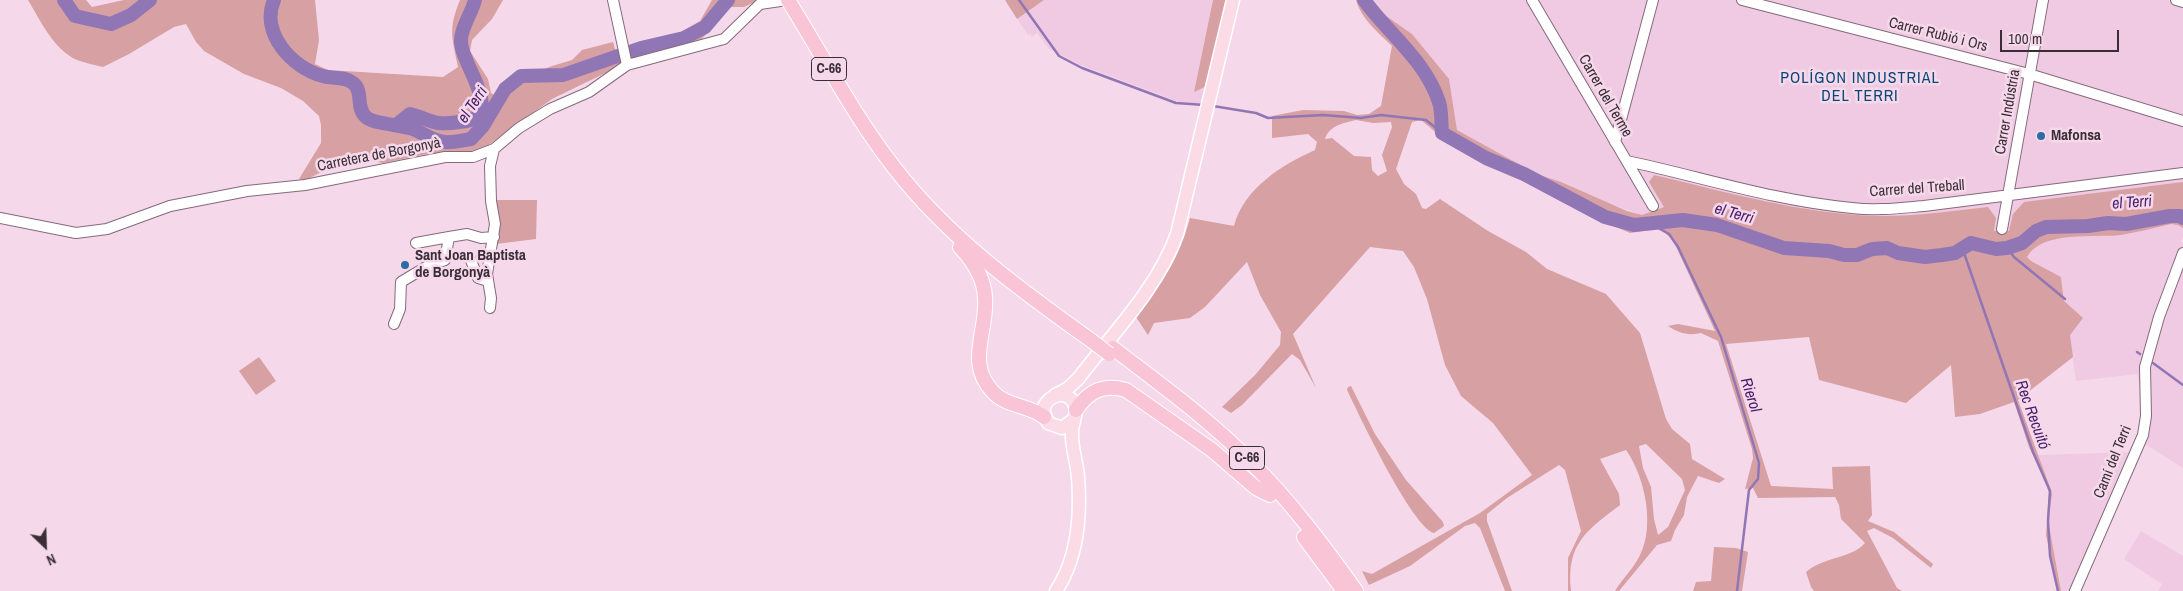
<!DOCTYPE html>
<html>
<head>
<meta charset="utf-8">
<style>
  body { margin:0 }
  #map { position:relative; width:2183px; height:591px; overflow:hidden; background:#f6d8eb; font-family:"Archivo Narrow",sans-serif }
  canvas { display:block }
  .north { position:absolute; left:20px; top:521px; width:50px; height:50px; -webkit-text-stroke:4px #f6d8eb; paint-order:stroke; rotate:156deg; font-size:14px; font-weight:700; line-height:20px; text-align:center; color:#392e35 }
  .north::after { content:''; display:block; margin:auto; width:18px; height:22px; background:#392e35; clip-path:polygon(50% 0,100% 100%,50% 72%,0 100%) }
  .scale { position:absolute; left:2000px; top:30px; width:119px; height:22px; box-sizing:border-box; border:2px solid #392e35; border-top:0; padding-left:6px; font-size:15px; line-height:18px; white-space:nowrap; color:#392e35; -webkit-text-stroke:4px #f6d8eb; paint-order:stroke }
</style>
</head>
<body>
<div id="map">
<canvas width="2183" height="591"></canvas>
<div class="north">N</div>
<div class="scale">100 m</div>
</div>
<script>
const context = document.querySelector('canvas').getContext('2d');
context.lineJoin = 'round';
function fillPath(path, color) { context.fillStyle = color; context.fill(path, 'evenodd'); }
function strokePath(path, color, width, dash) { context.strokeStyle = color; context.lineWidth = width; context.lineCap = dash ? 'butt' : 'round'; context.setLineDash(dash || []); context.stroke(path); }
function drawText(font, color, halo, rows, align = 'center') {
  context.font = font + ' "Archivo Narrow",sans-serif'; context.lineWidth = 5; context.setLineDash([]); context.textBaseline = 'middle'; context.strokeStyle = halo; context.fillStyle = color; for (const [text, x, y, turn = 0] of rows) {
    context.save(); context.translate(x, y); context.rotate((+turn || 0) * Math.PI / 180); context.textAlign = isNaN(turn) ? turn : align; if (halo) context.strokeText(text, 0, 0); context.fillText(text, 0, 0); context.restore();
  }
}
fillPath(new Path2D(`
  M1044,0h169l-19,91 15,-6 -4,18 -20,1 -104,-39 -32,-16 -12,-16 -5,4 -2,-3 -2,1 -11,-16z
  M1372,0h811v237l-2,5 2,1v225l-38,-24 -65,147h-19l-13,-71 4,-25 -15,-40 99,-3 7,-17 -2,-43 -4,-18 -61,7 -15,-104 -30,-16 -38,-30 -329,-24 -22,8 -46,-16 -35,-17 -24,-8 -80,-44 -8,-51 -37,-45 -30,-21z
  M2141,531l42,25v35h-25l4,-7 -38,-25z`), '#efcae2');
fillPath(new Path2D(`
  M28,0h58l6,7 32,-7h191l4,40 -4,24 13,6 115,7 15,-10c-6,-30 -10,-38 2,-67h43l-11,19 -20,21 -2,11 18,28 3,14 5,3 26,-21 15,-3 15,-6 20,-6 10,-10 31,-8 3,10 54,-13 30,-18 12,-21h47l-15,7h-14l-31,35 -69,19 -78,38 -69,50 -14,4 -42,1 -44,9 -12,-2 -9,-5h-10l-46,24 -7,-1 22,-36v-18l-2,-9 -16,-15 -22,-13 -37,-14 -40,-23 -8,-9 -10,-18 -12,3 -45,27 -26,13c-8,-2 -18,-4 -26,-7 -23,-10 -37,-40 -49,-60z
  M1005,0h39l-27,19z
  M1213,0h14l-18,85 -15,7z
  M1356,0h16l10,13 30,21 37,45 8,51 80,44 24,8 66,29 15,4 22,-8 -15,-25 5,-7c73,17 144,38 220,41 38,1 76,-5 114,-9l8,11 -2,13h15l4,-17 11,-12 159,-20v46l-5,-3 -7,-1c-17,4 -33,8 -50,11 -26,3 -79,-5 -94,22l4,4 30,16 3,24 19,17 -13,17 3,22 -55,43 33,90 1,5 -4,25 13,71h-4l-11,-56 3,-42 -3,-11 -17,-35 -15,-45 -34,12 -25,3 -4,-52 -45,38 -87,-23 -10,-43 -83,7 45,142 62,3 -1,-22 38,-1 2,49 -4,6 26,11 39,32 -2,4 -38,-30 -19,-10 -7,3 30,57 5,3h-88l-3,-4 -5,-15c19,-16 45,-13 59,-29l-24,-24 -2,-14 -4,-8 -77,1 -5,-10 -8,1 8,-31 -1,-9 -34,-108 -17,-8c-12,3 -23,0 -33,-7l10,-2 37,7 -42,-91 -8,-7 -8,-4 -27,4 -14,-6 -62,-35 -47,-18 -12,-9 -44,-20 -30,-25 -9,2 -16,47 8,15 12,10 6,14 4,1 14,-10 48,32 38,21 21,17 59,25 34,39 26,86 6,10 18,15 2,15 33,20 -6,4 -21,-7 -11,21 -3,18 -9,15 -4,11 -14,4 -38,46h-4c7,-12 19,-23 25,-36 15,-30 5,-78 -14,-105l-26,9 19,35 1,11c-34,26 -54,39 -49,86h-3v-33l13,-27 -16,-61 -6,-5 -52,33 -20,16v7l25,70h-7l-25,-63 -5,-5 -10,3 -55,40 -41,19 -7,-14 10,3 108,-61 52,-38 -39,-52 -32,-27 -16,-31 -18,-66 -13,-32 -11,-16 -33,-4 -77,87 23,54 -16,-28 -8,-6 -50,51 -11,8 -9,-6 34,-33 24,-29 1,-13 -21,-37 -13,-33 -42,45 -15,11 -36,5 -6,12 -12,-18c26,-33 43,-58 54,-99l44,8c10,-38 48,-61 81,-76l2,-8 -9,-8 -36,4v-22l31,-6 41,1 13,4 12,-1 12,-8 11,-60c-14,-14 -30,-26 -36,-46zM1356,120l17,3 18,-1 1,5 -10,28 5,16 -9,5 -6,-6 -1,-13 -17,-1 -22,-18 -7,1c4,-13 18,-16 31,-19zM1646,444l36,35 3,11 -17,37 -10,8 -4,-16 -3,-32 -8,-19 -4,-22z
  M495,200h42l-1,39 -40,5 3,-13z
  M259,357l17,24 -20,14 -17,-24z
  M1351,386l24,48 31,46 37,42 1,4 -10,7c-22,-6 -75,-118 -87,-143l1,-3z
  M1714,547l22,1 12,4 -6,39h-49l3,-9 15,-1z`), '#d7a0a3');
strokePath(new Path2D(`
  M1019,0l40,56 23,12 94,35 29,2
  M579,69l3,3
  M1213,106l43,7 12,5 55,-3 38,3 20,-3 45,5 16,13
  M1652,224l17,10 9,13 43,90 38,126 -1,16 -9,11 -12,101
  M2007,248l7,9 51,42
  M1963,250l70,202 17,39 -2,30 2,35 8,35
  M2137,352l3,2
  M2153,363l30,22`), '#9176b5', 2.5);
strokePath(new Path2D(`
  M64,0l11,16 36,8 20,-9 19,-15
  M274,0c-14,33 18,68 49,76 10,3 22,0 30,7 11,8 2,25 13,34 7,7 36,8 47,12 10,4 20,12 32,13 8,1 18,-2 26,-3l12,-13 22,-37 16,-13 42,-1 78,-27 43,-10 21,-11 23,-27
  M1364,0c25,34 61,60 75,102 3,9 2,21 3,31l44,25 38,16 81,43 29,8 49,-5 34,5 67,23 45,3 15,4h13l15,-6 15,-1 11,5 27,4 17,-2 13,-2 16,-10 25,6 11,-1 15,-5 14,-12 10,-4 42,-1 20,-3 18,1 44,-8h10l3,2
  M396,125l14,-11c10,2 20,8 29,9 7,1 14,0 20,-1 51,-3 0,-59 2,-82 0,-13 11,-27 14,-40`), '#9176b5', 14);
const minor = new Path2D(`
  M613,0l14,65
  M1532,0l121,206
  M1742,0l287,74 154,47
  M2176,0l7,2
  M1615,142l38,-142
  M1627,161c75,16 148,40 225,47 24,3 48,0 72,-2l259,-33
  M0,218l76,15 31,-4 63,-23 77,-15 58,-6 140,-28h28l21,-8 25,-21 31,-19 39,-17 38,-27 97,-26 36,-35 27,-4
  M2002,229l41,-229
  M416,243l33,-6
  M470,258l8,20 10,3
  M490,308l1,-10 -4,-24 8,-50 -4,-23 -1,-35 4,-17
  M394,324l6,-15 1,-27 25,-15 19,-7 4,-23 18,-3 14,4 13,-1
  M2075,591l68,-156 3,-19 -1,-49 14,-50 24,-64`);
const major = new Path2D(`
  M1055,395l12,-6 11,-10c35,-46 79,-90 99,-145l56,-234
  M1056,591c22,-33 25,-76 22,-114 -1,-15 -7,-30 -6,-45 0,-9 6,-18 3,-26 -6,-18 -28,-12 -32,4l5,13 14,5 12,-9`);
const highway = new Path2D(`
  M788,0c38,61 71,126 117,181 52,63 121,113 187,160
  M960,247c13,14 24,30 25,50 3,34 -20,66 8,95 14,15 36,13 51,25
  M1113,348c48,37 97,72 139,115 39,39 72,83 104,128
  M1076,410c13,-20 28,-26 50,-20l86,60 44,38 14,7
  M1304,537l40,54`);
strokePath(minor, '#846a7b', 12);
strokePath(major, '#fff', 15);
strokePath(highway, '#fff', 16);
strokePath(minor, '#fff', 10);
strokePath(major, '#fbdce6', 12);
strokePath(highway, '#f9c4d5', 14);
const highwayBridge = new Path2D(`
  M1092,341l17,13`);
strokePath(highwayBridge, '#fff', 16, []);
strokePath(highwayBridge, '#f9c4d5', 14);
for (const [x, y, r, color] of [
  [2041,136,5,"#2e6ba2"],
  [405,265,5,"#2e6ba2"]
]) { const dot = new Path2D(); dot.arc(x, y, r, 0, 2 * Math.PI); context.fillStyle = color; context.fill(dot); strokePath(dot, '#f6d8eb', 2); }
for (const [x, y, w] of [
  [829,69,35],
  [1247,458,35]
]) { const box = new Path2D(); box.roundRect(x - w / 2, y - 11.5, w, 23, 4); context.fillStyle = '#f6d8eb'; context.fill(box); strokePath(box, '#392e35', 1); }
drawText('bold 14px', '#392e35', null, [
  ["C-66",829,69],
  ["C-66",1247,458]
]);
drawText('15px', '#392e35', '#f6d8eb', [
  ["Carrer Rubió i Ors",1938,35,14],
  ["Carrer del Terme",1605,96,60],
  ["Carrer Indústria",2008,112,-80],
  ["Carretera de Borgonyà",379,155,-11],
  ["Carrer del Treball",1917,189,-4],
  ["Camí del Terri",2113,462,-68]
]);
drawText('bold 15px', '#392e35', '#f6d8eb', [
  ["Mafonsa",2051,136],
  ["Sant Joan Baptista",415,256],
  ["de Borgonyà",415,273]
], 'left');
context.letterSpacing = '1px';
drawText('16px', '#0a4778', '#f6d8eb', [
  ["POLÍGON INDUSTRIAL",1860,79],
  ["DEL TERRI",1860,97]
]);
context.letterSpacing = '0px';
drawText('italic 16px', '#451e6b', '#f6d8eb', [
  ["el Terri",473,105,-56],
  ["el Terri",2132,203,-4],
  ["el Terri",1734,214,16],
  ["Rierol",1750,395,72],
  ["Rec Recuitó",2032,415,70]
]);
</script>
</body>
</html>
